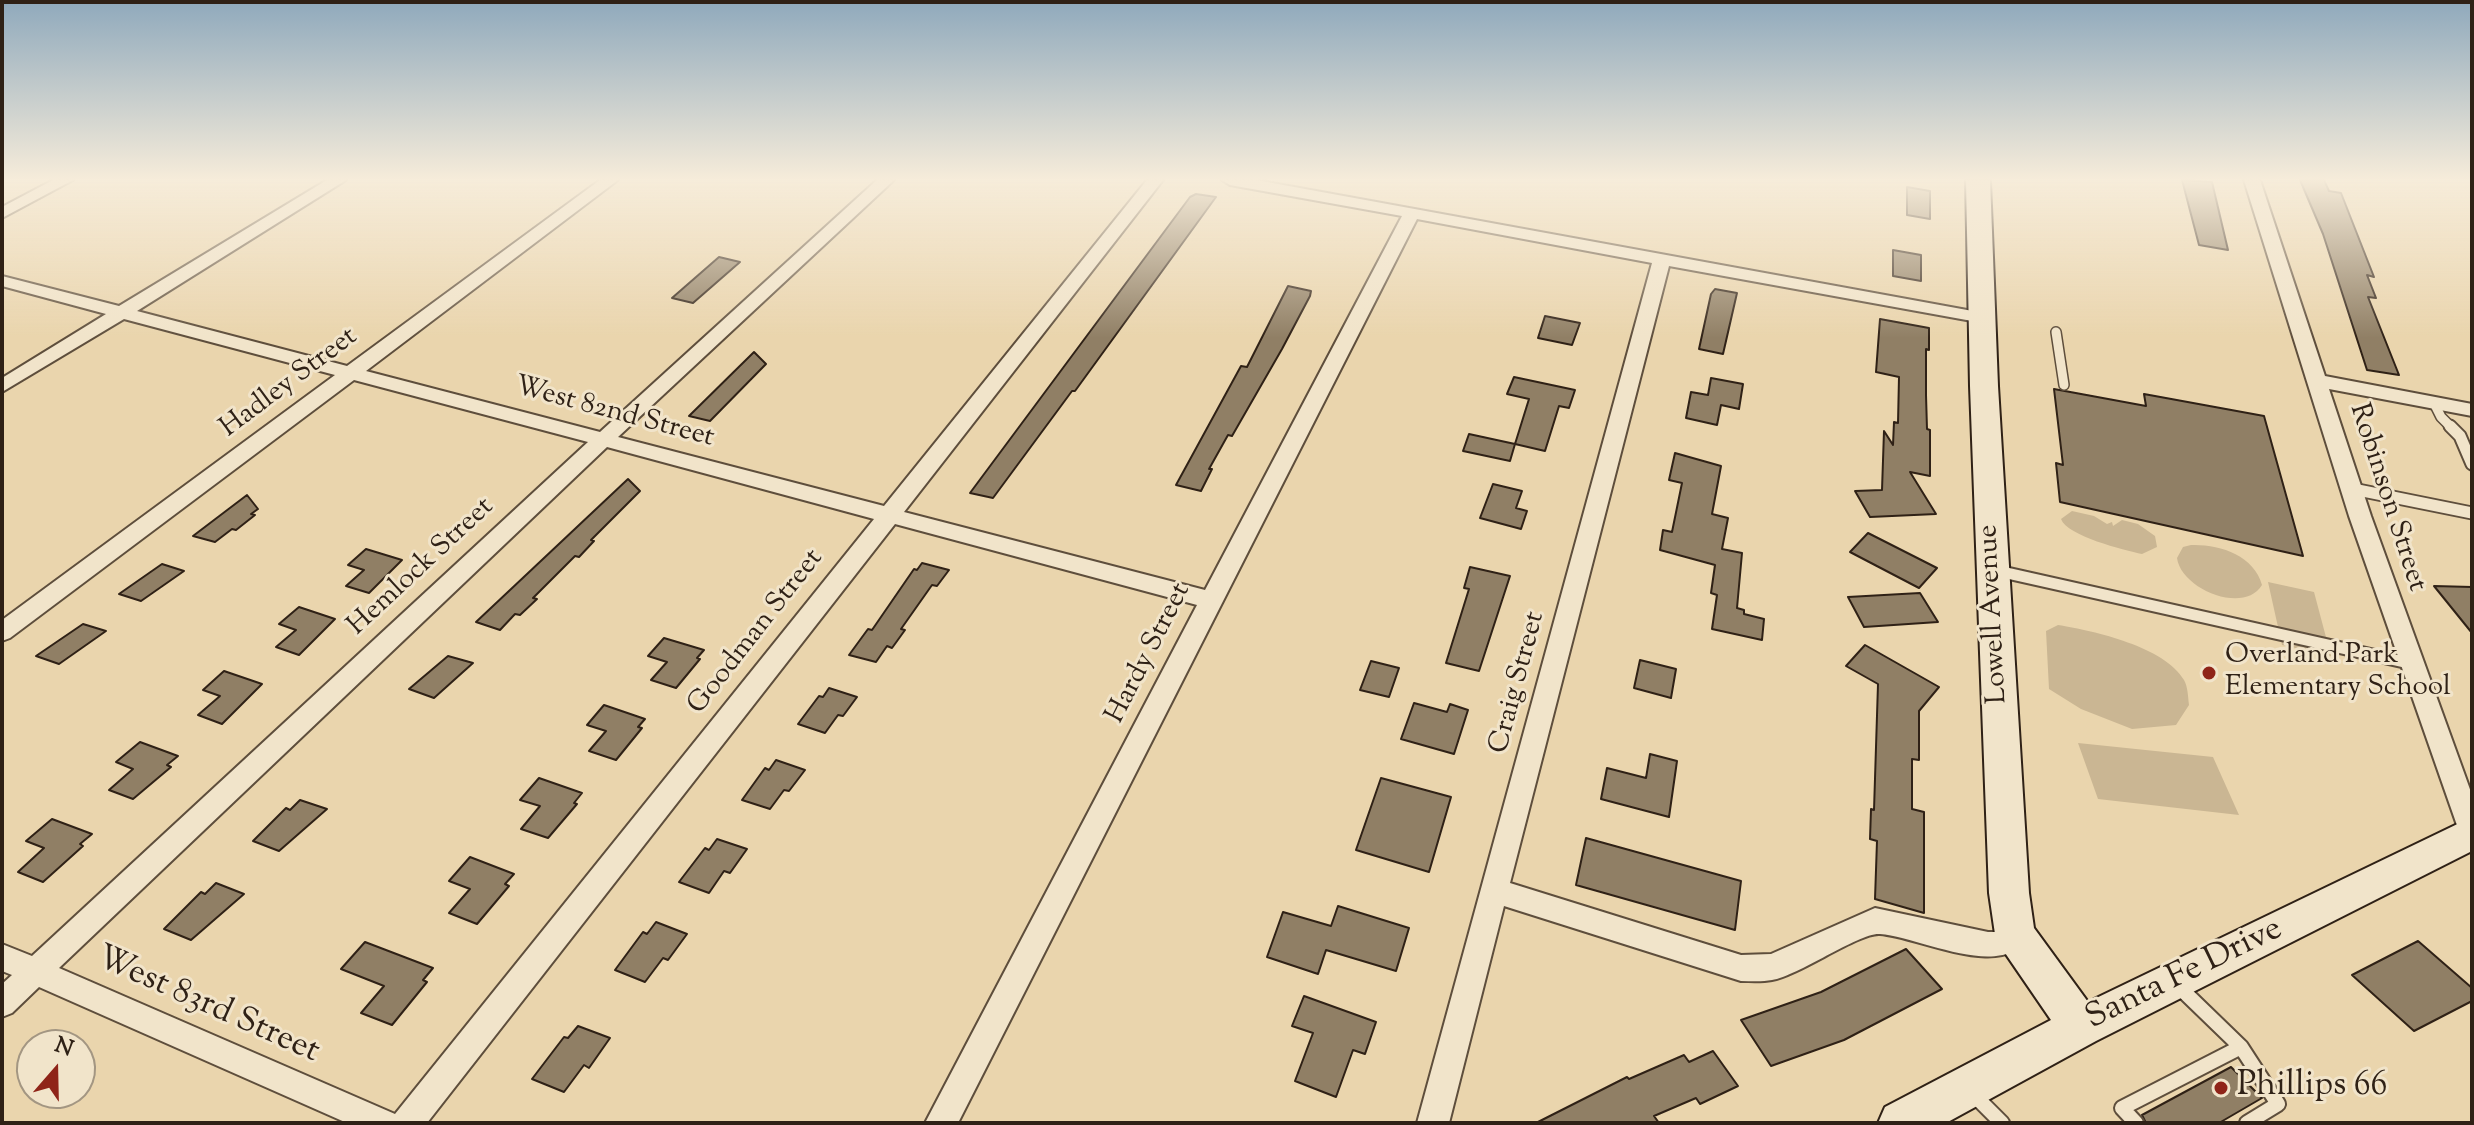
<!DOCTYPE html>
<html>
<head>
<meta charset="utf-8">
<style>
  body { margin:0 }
  #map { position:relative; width:2474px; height:1125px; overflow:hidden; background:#ead5ad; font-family:"Sorts Mill Goudy",serif }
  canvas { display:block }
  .frame { position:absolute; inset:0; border:4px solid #2f2116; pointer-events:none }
  .north { position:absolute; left:16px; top:1029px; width:80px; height:80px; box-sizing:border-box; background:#f1e4ca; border:2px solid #a39682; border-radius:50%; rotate:20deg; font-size:22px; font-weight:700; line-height:32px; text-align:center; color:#2f2116 }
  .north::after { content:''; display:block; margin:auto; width:28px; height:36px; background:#8f2418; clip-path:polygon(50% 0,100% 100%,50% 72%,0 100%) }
</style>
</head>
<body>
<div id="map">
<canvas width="2474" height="1125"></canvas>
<div class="frame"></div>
<div class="north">N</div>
</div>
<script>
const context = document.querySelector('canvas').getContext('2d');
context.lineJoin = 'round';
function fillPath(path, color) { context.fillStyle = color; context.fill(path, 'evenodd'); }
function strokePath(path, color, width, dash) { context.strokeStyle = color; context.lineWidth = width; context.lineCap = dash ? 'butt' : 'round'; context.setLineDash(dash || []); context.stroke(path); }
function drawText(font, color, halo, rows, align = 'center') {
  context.font = font + ' "Sorts Mill Goudy",serif'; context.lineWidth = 6; context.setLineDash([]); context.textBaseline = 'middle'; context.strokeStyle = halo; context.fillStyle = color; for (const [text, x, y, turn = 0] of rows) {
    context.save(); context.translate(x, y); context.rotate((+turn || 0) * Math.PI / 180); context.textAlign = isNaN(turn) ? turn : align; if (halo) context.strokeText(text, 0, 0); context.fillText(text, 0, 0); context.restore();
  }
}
fillPath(new Path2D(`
  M2072,511l22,5 13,8 5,-2 1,4 9,-6 16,4 17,12 2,11 -15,7c-18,-4 -75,-18 -81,-35z
  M2191,545c28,-1 63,10 71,40 -18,30 -81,4 -85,-27l6,-11z
  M2268,582l46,10 17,64 -49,-11z
  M2058,625c37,6 107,22 126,55 4,7 4,17 5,25l-13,20 -44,4 -51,-20 -32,-20 -3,-58z
  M2078,743l135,14 26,58 -141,-16z`), '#cab693');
const building = new Path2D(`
  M2182,180l30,2 16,68 -29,-5z
  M2300,180h24l5,11 12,2 33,84 -7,-2 9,23 -8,-1 31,78 -32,-5 -44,-136z
  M1907,187l23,4v28l-23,-4z
  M1196,194l20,3 -141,194h-3l-79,107 -23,-5 220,-296z
  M1893,250l28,5v26l-28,-5z
  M719,257l21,5 -47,41 -21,-5z
  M1288,286l23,5 -1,5 -28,53 -50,87 -4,-1 -19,34h3l-11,22 -25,-6 65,-119 6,1z
  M1715,289l22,4 -14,61 -24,-5 12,-55z
  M1545,316l35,7 -8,22 -34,-7z
  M1880,319l49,9v22l-3,-1v46l1,34 3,1v46l-20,-4 26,42 -66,3 -15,-26 27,-1 2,-59 9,14 1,-23 4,1 1,-46 -23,-5z
  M754,352l12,12 -56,57 -21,-5z
  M1514,377l61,13 -6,18 -10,-2 -14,45 -30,-7 14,-45 -22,-5z
  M1711,378l32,6 -4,25 -18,-4 -4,20 -31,-7 5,-26 17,3z
  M2054,389l92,17 -2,-12 120,22 39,140 -243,-54 -4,-39 7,2z
  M1469,434l46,10 -5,17 -47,-10z
  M1675,453l46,13 -9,48 16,4 -6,31 20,4 -5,55 7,2v4l20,5 -2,21 -50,-11 5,-34 -6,-2 4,-28 -55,-15 3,-20 9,2 10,-49 -13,-3z
  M628,479l12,12 -49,49 3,1 -15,16 -4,-1 -42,42 4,1 -17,16 -5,-1 -15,16 -24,-8z
  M1493,484l29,7 -6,17 11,3 -6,18 -41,-11z
  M247,495l11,14 -7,5 4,1 -19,15 -4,-1 -17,13 -22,-6z
  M1868,533l69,35 -18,20 -69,-36z
  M366,549l36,11 -33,33 -23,-7 18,-16 -16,-5z
  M922,563l27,7 -12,16 -5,-1 -31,44 4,1 -13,18 -5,-2 -11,16 -27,-7 19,-26 4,1 42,-61 3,1z
  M162,564l22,7 -43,30 -22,-7z
  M1470,567l40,9 -31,95 -33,-8 23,-74 -5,-1z
  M2434,586l38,1v46z
  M1920,593l18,29 -74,5 -16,-30z
  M299,607l36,12 -36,36 -23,-8 20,-17 -17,-6z
  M83,624l23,7 -47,33 -23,-8z
  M664,638l40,12 -7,8 3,1 -24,29 -25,-8 16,-18 -19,-6z
  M1865,645l74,42 -20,24v49l-7,-1v50l12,3v101l-49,-14 2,-58 -7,-2 1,-30 3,1 4,-126 -32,-18z
  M448,656l25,7 -39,35 -25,-9z
  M1640,660l36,9 -5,29 -37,-10z
  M1371,661l28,7 -10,29 -29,-7z
  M224,671l38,13 -40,40 -24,-9 22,-19 -17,-6z
  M829,688l28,9 -14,19 -5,-1 -13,18 -27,-9 21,-28 4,1z
  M1414,703l33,9 3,-8 18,6 -14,44 -53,-15z
  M604,705l41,14 -7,8 4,1 -26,32 -27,-9 17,-20 -19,-6z
  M140,742l38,14 -11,9 4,2 -38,32 -24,-9 24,-21 -17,-7z
  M1650,754l27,7 -8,56 -68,-18 6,-31 39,10z
  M776,760l29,10 -16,21 -5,-1 -14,19 -28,-9 23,-32 4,2z
  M539,778l43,15 -8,10 3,1 -29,34 -27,-9 19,-23 -20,-6z
  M1381,778l70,19 -22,75 -73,-22z
  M300,800l27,9 -48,42 -26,-10 33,-33 4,2z
  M52,819l40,15 -12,10 3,2 -40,36 -25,-10 26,-24 -18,-7z
  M1586,838l155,43 -6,49 -159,-45z
  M717,839l30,10 -17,24 -6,-2 -15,22 -30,-11 26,-34 4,2z
  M470,857l44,17 -9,10 4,2 -32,38 -28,-11 21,-24 -21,-8z
  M216,883l28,11 -53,46 -27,-11 37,-37 4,2z
  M1338,906l71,22 -13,43 -70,-21 -8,24 -51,-17 16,-45 48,14z
  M656,922l31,12 -19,26 -5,-2 -18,24 -30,-12 28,-38 4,2z
  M2418,941l54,47v13l-58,30 -62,-56z
  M365,942l68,26 -10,12 4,2 -35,43 -31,-12 23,-27 -43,-17z
  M1906,949l36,40 -98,51 -73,26 -30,-46 80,-28z
  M1304,996l72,26 -11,32 -12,-4 -17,47 -41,-16 18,-48 -21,-7z
  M578,1026l32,12 -21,30 -5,-3 -20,27 -32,-13 32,-42 4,1z
  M1713,1051l25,35 -38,18 -4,-6 -42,18 5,7h-123l91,-46 2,2 55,-24 5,7z
  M2231,1067l31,31 -43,25h-73l-4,-8z`);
fillPath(building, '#907f65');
strokePath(building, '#2f2116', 2);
const laneFar2 = new Path2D(`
  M2056,332l8,53
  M2434,403l7,14 11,11`);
const laneFar1 = new Path2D(`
  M2450,426l10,10 12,28
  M2353,489l119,24
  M1998,571l415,93`);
const lane = new Path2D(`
  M2178,986l63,61 37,57 -31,19
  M1973,1094l29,29
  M2136,1123l-14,-15 119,-61`);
const street = new Path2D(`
  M53,180h20l-71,38v-11z
  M327,180h19l-209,131 210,55 253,-186h18l-252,191 234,61 277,-252h17l-276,257 266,69 263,-326h16l-259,332 301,78 197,-374 -172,-31 -8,-5h34l733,134 3,4 -9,5 -314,-57 -159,617 231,72 30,-1 104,-46 113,24h9l18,-11 10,4 4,9c-22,49 -109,3 -149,0 -20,-2 -82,42 -108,46 -10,2 -21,1 -31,1l-237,-75 -55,217h-32l235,-860 -235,-44 -459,904h-33l272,-518 -302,-81 -468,599h-80l-308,-136 -27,26 -10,4v-33l10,-9 -10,-4v-27l30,12 556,-514 -234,-62 -344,258 -8,3v-21l333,-245 -211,-56 -122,73v-14l104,-64 -104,-28v-10l117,30zM607,447l267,72 -479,595 -336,-146z
  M2244,180h16l65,196 147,28v12l-143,-27 42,127 101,279v47l-9,-3 -4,-8 -110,-315z`);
const secondary = new Path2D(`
  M1966,180h24l8,206 31,507 5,35 54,74 384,-185v34l-376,190 -150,82h-68l7,-16 166,-87 -50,-73 -6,-13 -6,-41 -19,-507z`);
strokePath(laneFar2, '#5e4e3c', 12);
strokePath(laneFar1, '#5e4e3c', 15);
strokePath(lane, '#5e4e3c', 18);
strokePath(street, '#5e4e3c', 4);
strokePath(secondary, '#2f2116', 4);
strokePath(laneFar2, '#f1e4ca', 9);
strokePath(laneFar1, '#f1e4ca', 11);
strokePath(lane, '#f1e4ca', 14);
fillPath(street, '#f1e4ca');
fillPath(secondary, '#f1e4ca');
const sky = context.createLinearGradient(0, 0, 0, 338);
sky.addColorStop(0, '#8fa9bc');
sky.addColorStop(0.53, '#f6ecda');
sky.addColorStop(1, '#f6ecda00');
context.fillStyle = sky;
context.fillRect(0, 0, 2474, 338);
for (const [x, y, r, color] of [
  [2209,673,8,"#8f2418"],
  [2221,1088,8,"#8f2418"]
]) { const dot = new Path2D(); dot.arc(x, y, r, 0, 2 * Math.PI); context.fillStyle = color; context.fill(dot); strokePath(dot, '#f1e4ca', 3); }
drawText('28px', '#2f2116', '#f1e4ca', [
  ["Hadley Street",290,384,-37],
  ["West 82nd Street",614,414,15],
  ["Robinson Street",2386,498,72],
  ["Hemlock Street",422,568,-43],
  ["Lowell Avenue",1995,614,-93],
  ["Goodman Street",757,633,-52],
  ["Hardy Street",1150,654,-63],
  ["Craig Street",1519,683,-75]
]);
drawText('28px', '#2f2116', '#f1e4ca', [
  ["Overland Park",2225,657],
  ["Elementary School",2225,689]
], 'left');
drawText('34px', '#2f2116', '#f1e4ca', [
  ["Santa Fe Drive",2185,976,-26],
  ["West 83rd Street",207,1007,24]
]);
drawText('34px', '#2f2116', '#f1e4ca', [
  ["Phillips 66",2237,1088]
], 'left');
</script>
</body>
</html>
